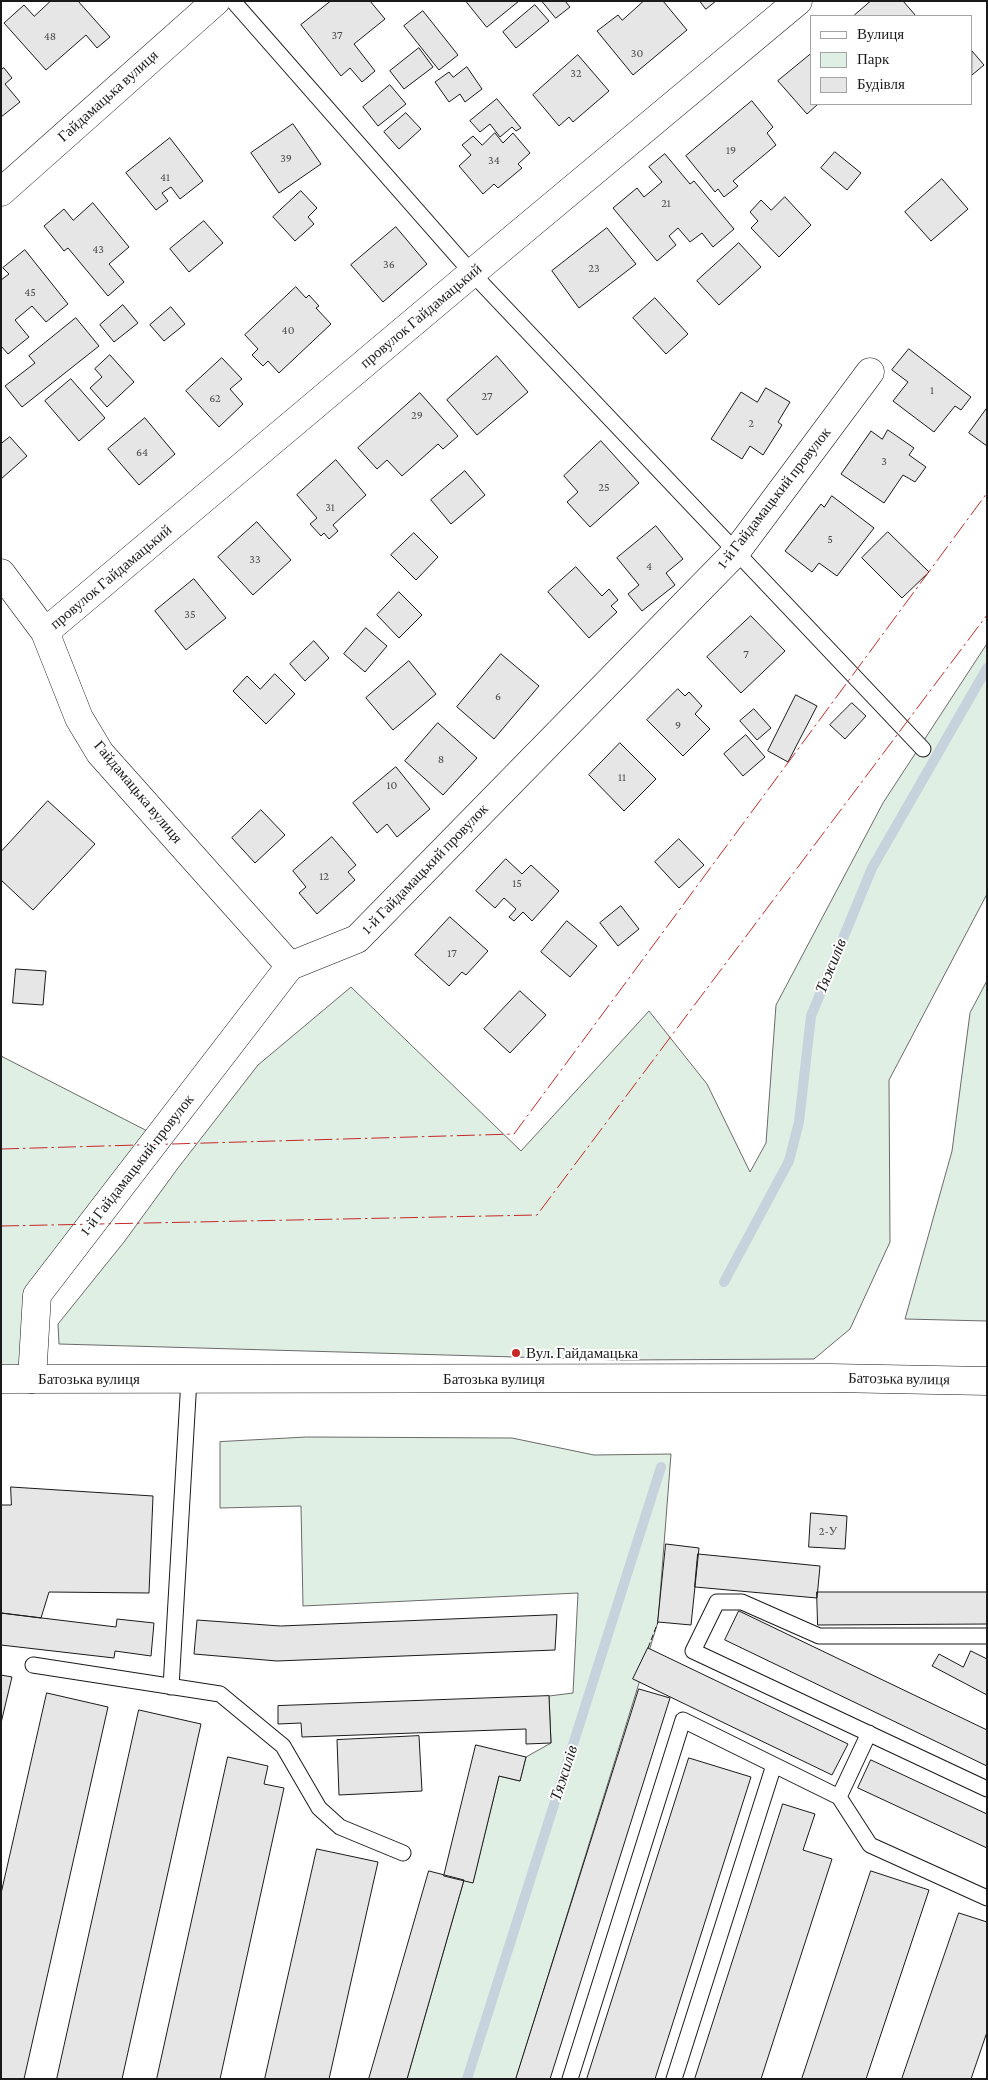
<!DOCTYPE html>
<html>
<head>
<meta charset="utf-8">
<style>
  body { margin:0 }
  #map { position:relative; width:988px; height:2080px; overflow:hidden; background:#fff; font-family:"Crimson Pro",serif }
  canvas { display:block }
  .frame { position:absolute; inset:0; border:2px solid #1a1a1a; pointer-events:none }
  .legend { position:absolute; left:810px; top:15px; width:162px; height:90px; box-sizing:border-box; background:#fff; border:1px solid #a3a3a3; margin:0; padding:6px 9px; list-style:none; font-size:15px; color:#1a1a1a }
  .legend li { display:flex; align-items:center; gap:10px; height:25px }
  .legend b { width:25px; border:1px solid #a3a3a3 }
</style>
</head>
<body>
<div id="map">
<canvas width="988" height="2080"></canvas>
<div class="frame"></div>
<ul class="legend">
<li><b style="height:6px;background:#fff"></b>Вулиця</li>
<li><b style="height:14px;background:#e0efe3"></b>Парк</li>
<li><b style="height:14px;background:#e6e6e6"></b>Будівля</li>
</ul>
</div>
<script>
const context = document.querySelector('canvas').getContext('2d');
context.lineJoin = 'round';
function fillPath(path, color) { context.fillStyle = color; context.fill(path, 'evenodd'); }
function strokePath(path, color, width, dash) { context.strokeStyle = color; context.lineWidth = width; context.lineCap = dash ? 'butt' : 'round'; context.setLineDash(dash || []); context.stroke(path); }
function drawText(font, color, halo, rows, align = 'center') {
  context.font = font + ' "Crimson Pro",serif'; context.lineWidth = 4; context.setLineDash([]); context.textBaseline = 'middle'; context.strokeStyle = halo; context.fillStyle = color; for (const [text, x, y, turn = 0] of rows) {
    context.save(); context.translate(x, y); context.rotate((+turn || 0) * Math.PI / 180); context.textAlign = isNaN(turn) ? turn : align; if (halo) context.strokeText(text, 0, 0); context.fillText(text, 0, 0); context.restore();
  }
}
const green = new Path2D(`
  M987,644v250l-98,186 1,162 -40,87 -36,30 -193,1 -562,-16 -1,-20 66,-82 54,-74 80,-103 93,-78 170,164 128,-140 58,73 43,88 16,-29 10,-138 107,-202z
  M987,981v340l-82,-2 47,-168 18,-138z
  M1,1056l158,81 -122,158 -5,84h-31z
  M307,1437l205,1 82,17 77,-1 -13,168 -142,457h-109l57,-199 9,2 26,-106 21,5 6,-24 25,-14 -2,-47 24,-3 5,-100 -275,13 -2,-100 -81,2v-66z`);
fillPath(green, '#e0efe3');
strokePath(green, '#6a6a6a', 1);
strokePath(new Path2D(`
  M724,1282l65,-121 10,-39 12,-106 61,-148 115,-200
  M467,2079l194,-612`), '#c6d2dc', 10);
const building = new Path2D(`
  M51,1h27l32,36 -13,11 -11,-13 -40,35 -42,-47 20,-18 10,11z
  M331,1h39l15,18 -31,25 21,27 -13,11 -12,-14 -9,8 -40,-51z
  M466,1h53l-32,26z
  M542,1h23l5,6 -14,11z
  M644,1h19l24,29 -54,45 -36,-44 21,-16 4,5z
  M700,1h16l-10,8z
  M871,1h32l13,15h-60l-1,-1z
  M535,5l14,16 -33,27 -13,-16z
  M423,11l35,44 -19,15 -35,-44z
  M419,48l14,19 -29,22 -14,-18z
  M972,51l12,14 -12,10z
  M812,53v51h6l-11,10 -29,-33z
  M578,55l31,36 -36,31 -4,-5 -10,9 -26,-31z
  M467,67l15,22 -17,13 -5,-8 -11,8 -14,-20 14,-10 4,5z
  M4,68l8,10 -7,6 15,18 -19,15v-47z
  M390,85l16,19 -28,22 -15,-19z
  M497,99l24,29 -5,3 -4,-4 -12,10 -10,-13 -10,8 -10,-11z
  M752,101l21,26 -6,6 9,12 -43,36 5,5 -14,11 -6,-8 -3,3 -29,-36z
  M406,113l15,16 -22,20 -15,-17z
  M293,124l28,40 -42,29 -28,-40z
  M495,133l8,10 10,-10 17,20 -12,11 4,4 -24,20 -4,-4 -11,10 -24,-28 12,-11 -9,-10 11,-9 9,9z
  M170,138l33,43 -23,18 -9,-12 -9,6 6,8 -12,9 -30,-37z
  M835,152l26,21 -14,17 -26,-22z
  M665,154l25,30 4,-3 40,48 -21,18 -11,-14 -12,9 -12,-14 -9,8 7,9 -19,16 -44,-53 24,-20 7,9 18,-15 -13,-15z
  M942,179l26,30 -37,32 -26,-29z
  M301,191l16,17 -9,9 6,7 -19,17 -22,-24z
  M785,197l26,28 -32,32 -28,-29 7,-7 -8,-9 11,-12 10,10z
  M93,203l36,44 -20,17 15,18 -16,14 -40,-48 -4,3 -20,-25 20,-17 9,11z
  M204,221l19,22 -34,29 -19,-23z
  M396,227l31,37 -44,38 -32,-37z
  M607,228l29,36 -57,44 -27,-37z
  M739,243l22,24 -42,38 -22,-24z
  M25,250l43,54 -22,18 -14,-16 -17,14 14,17 -21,17 -7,-8v-66l8,-6 -6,-6z
  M296,287l10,11 3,-3 10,11 -3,2 15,16 -52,49 -11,-12 -5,5 -11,-11 6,-6 -13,-14z
  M655,298l33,36 -22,20 -33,-36z
  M123,305l15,18 -24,19 -14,-17z
  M171,307l14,17 -21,17 -14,-16z
  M76,318l23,28 -77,61 -17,-21 30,-23 -6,-7z
  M909,349l62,48 -10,13 -6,-4 -21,26 -41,-31 15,-19 -16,-12z
  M110,355l24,27 -27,25 -17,-19 12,-11 -7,-8z
  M497,356l31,36 -51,43 -30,-35z
  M222,358l20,21 -12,10 13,15 -24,23 -33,-36z
  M71,379l34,39 -26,23 -34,-40z
  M766,388l24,14 -12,20 4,3 -19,30 -13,-9 -8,13 -31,-20 30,-47 16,10z
  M420,393l38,43 -15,13 -5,-5 -36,32 -15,-16 -10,9 -19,-21z
  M987,408v38l-18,-13z
  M145,418l30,36 -36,31 -31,-36z
  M888,430l26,18 -5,7 17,12 -11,15 -12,-7 -19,28 -43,-29 30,-43 11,8z
  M10,437l17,19 -26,23v-35z
  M601,441l38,42 -49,44 -23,-25 11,-10 -14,-16z
  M336,460l30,35 -33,30 5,6 -9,8 -5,-6 -3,3 -11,-12 7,-6 -20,-23z
  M465,471l20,24 -34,29 -20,-24z
  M832,496l42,32 -37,48 -18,-13 -7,9 -27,-21 36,-47 3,3z
  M257,522l34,38 -38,35 -35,-38z
  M656,526l27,33 -17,14 9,12 -33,26 -14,-17 11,-9 -22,-27z
  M888,532l41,40 -27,26 -40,-40z
  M414,533l24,24 -22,23 -25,-25z
  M576,567l26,29 7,-7 9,11 -7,6 6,6 -28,26 -41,-46z
  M194,579l32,39 -40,32 -31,-39z
  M399,592l23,23 -23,23 -22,-23z
  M751,616l34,35 -44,42 -34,-36z
  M366,628l21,18 -22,26 -21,-18z
  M314,641l15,17 -24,23 -15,-17z
  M501,654l38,32 -45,53 -37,-32z
  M409,661l27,33 -43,36 -27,-32z
  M275,674l20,20 -29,30 -33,-33 14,-15 13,13z
  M678,689l7,7 4,-4 13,14 -7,8 15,15 -27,27 -36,-36z
  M796,695l21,11 -29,56 -20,-11z
  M852,703l14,13 -21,23 -15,-14z
  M754,709l17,19 -14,12 -17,-19z
  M438,723l39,35 -34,37 -38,-34z
  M746,735l19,22 -22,19 -19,-22z
  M620,743l36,36 -32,32 -35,-36z
  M396,767l34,42 -33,28 -10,-13 -10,9 -24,-30z
  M48,801l47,43 -62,66 -32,-30v-28z
  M261,810l24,25 -30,28 -23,-25z
  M332,837l24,28 -8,7 7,8 -38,34 -18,-21 7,-6 -13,-16z
  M679,839l25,26 -25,23 -24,-26z
  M506,859l16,15 9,-9 28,26 -27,30 -9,-9 -9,9 -5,-4 7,-8 -12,-11 -9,10 -19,-17z
  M621,906l18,23 -21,17 -18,-23z
  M450,917l38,34 -22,24 -4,-3 -13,14 -34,-31z
  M567,921l30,25 -27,31 -29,-25z
  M16,969l30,2 -3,34 -30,-2z
  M520,991l26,24 -36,38 -26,-24z
  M11,1487l142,9 -4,97 -100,-1 -8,26 -40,-5v-108h10z
  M811,1513l36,3 -2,33 -36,-2z
  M666,1544l33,4 -8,77 -33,-3z
  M698,1554l122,12 -3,32 -122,-11z
  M817,1592h170v32l-169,1z
  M739,1611l248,119v36l-262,-126z
  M1,1613l115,14 1,-8 37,4 -3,33 -36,-5 -1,7 -113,-13z
  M557,1615l-2,35 -278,11 -83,-7 3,-34 83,6z
  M648,1648l200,96 -16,31 -199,-96z
  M971,1651l16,8v36l-55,-29 7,-12 24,13z
  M1,1675l11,2 -11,46z
  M639,1689l31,9 -120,381h-34z
  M47,1693l61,14 -84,372h-23v-185z
  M549,1696l2,47 -25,1v-15l-224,8 -1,-14 -23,1v-18z
  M139,1710l62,14 -79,355h-65z
  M419,1736l3,55 -83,4 -2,-55z
  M476,1745l50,12 -6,24 -21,-5 -26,107 -29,-7z
  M228,1757l40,9 -4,18 20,4 -64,291h-63z
  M689,1758l62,19 -96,302h-68z
  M871,1760l116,54v34l-129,-60z
  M783,1804l32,10 -12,36 29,9 -71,220h-66z
  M317,1849l61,13 -49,217h-64z
  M429,1871l35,9 -57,199h-38z
  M871,1871l58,19 -63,189h-64z
  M959,1913l28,9v110l-16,47h-69z`);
fillPath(building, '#e6e6e6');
strokePath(building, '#1a1a1a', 1);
const service = new Path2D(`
  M233,1l239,272 451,476
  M987,1636h-168l-77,-34h-25l-24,49 294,138
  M33,1665l187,29 63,52 36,62 21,19 63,26
  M171,1687l18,-308
  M839,1797l30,-64
  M570,2079l113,-359 156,77 31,48 117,53
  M674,2079l100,-314`);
const minor = new Path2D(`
  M1,192l215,-191
  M1,573l44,59 34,86 21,35 190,213
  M45,632l427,-359 326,-272
  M32,1379l5,-84 253,-329 67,-27 379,-387 134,-180`);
const tertiary = new Path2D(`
  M1,1379l830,-1 156,3`);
strokePath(service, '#1a1a1a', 17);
strokePath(minor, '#1a1a1a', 29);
strokePath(tertiary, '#1a1a1a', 29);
strokePath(service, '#fff', 15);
strokePath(minor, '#fff', 28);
strokePath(tertiary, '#fff', 28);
strokePath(new Path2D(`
  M648,1648l10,-26`), '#1a1a1a', 1, [6, 2.5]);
strokePath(new Path2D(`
  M1,1149l513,-15 473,-641
  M1,1226l536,-11 450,-600`), '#c62828', 1, [18, 4, 2.5, 4]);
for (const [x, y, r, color] of [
  [516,1353,5,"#c62828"]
]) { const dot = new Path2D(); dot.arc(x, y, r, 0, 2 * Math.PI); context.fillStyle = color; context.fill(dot); strokePath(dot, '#fff', 2); }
drawText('12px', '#4d4d4d', null, [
  ["37",337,35],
  ["48",50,36],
  ["30",637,53],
  ["32",576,73],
  ["19",731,150],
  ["39",286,158],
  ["34",494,160],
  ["41",165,177],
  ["21",666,203],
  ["43",98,249],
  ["36",389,264],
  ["23",594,268],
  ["45",30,292],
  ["40",288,330],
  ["1",932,390],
  ["27",487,396],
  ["62",215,398],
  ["29",417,415],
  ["2",751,423],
  ["64",142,452],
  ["3",884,461],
  ["25",604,487],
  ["31",330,507],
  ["5",830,539],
  ["33",255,559],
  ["4",649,566],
  ["35",190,614],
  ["7",746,654],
  ["6",498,696],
  ["9",678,725],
  ["8",441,759],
  ["11",622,777],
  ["10",392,785],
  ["12",324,876],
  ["15",517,883],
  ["17",452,953],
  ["2-У",828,1531]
]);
drawText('15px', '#1a1a1a', '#fff', [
  ["Гайдамацька вулиця",108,96,-42],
  ["провулок Гайдамацький",421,316,-40],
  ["1-й Гайдамацький провулок",774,498,-52],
  ["провулок Гайдамацький",111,577,-40],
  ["Гайдамацька вулиця",138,792,50],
  ["1-й Гайдамацький провулок",425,869,-46],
  ["1-й Гайдамацький провулок",137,1165,-52],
  ["Батозька вулиця",89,1379],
  ["Батозька вулиця",494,1379],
  ["Батозька вулиця",899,1379,1]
]);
drawText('15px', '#1a1a1a', '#fff', [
  ["Вул. Гайдамацька",526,1353]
], 'left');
drawText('italic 16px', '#1a1a1a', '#fff', [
  ["Тяжилів",831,966,-68],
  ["Тяжилів",564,1773,-72]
]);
</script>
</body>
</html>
